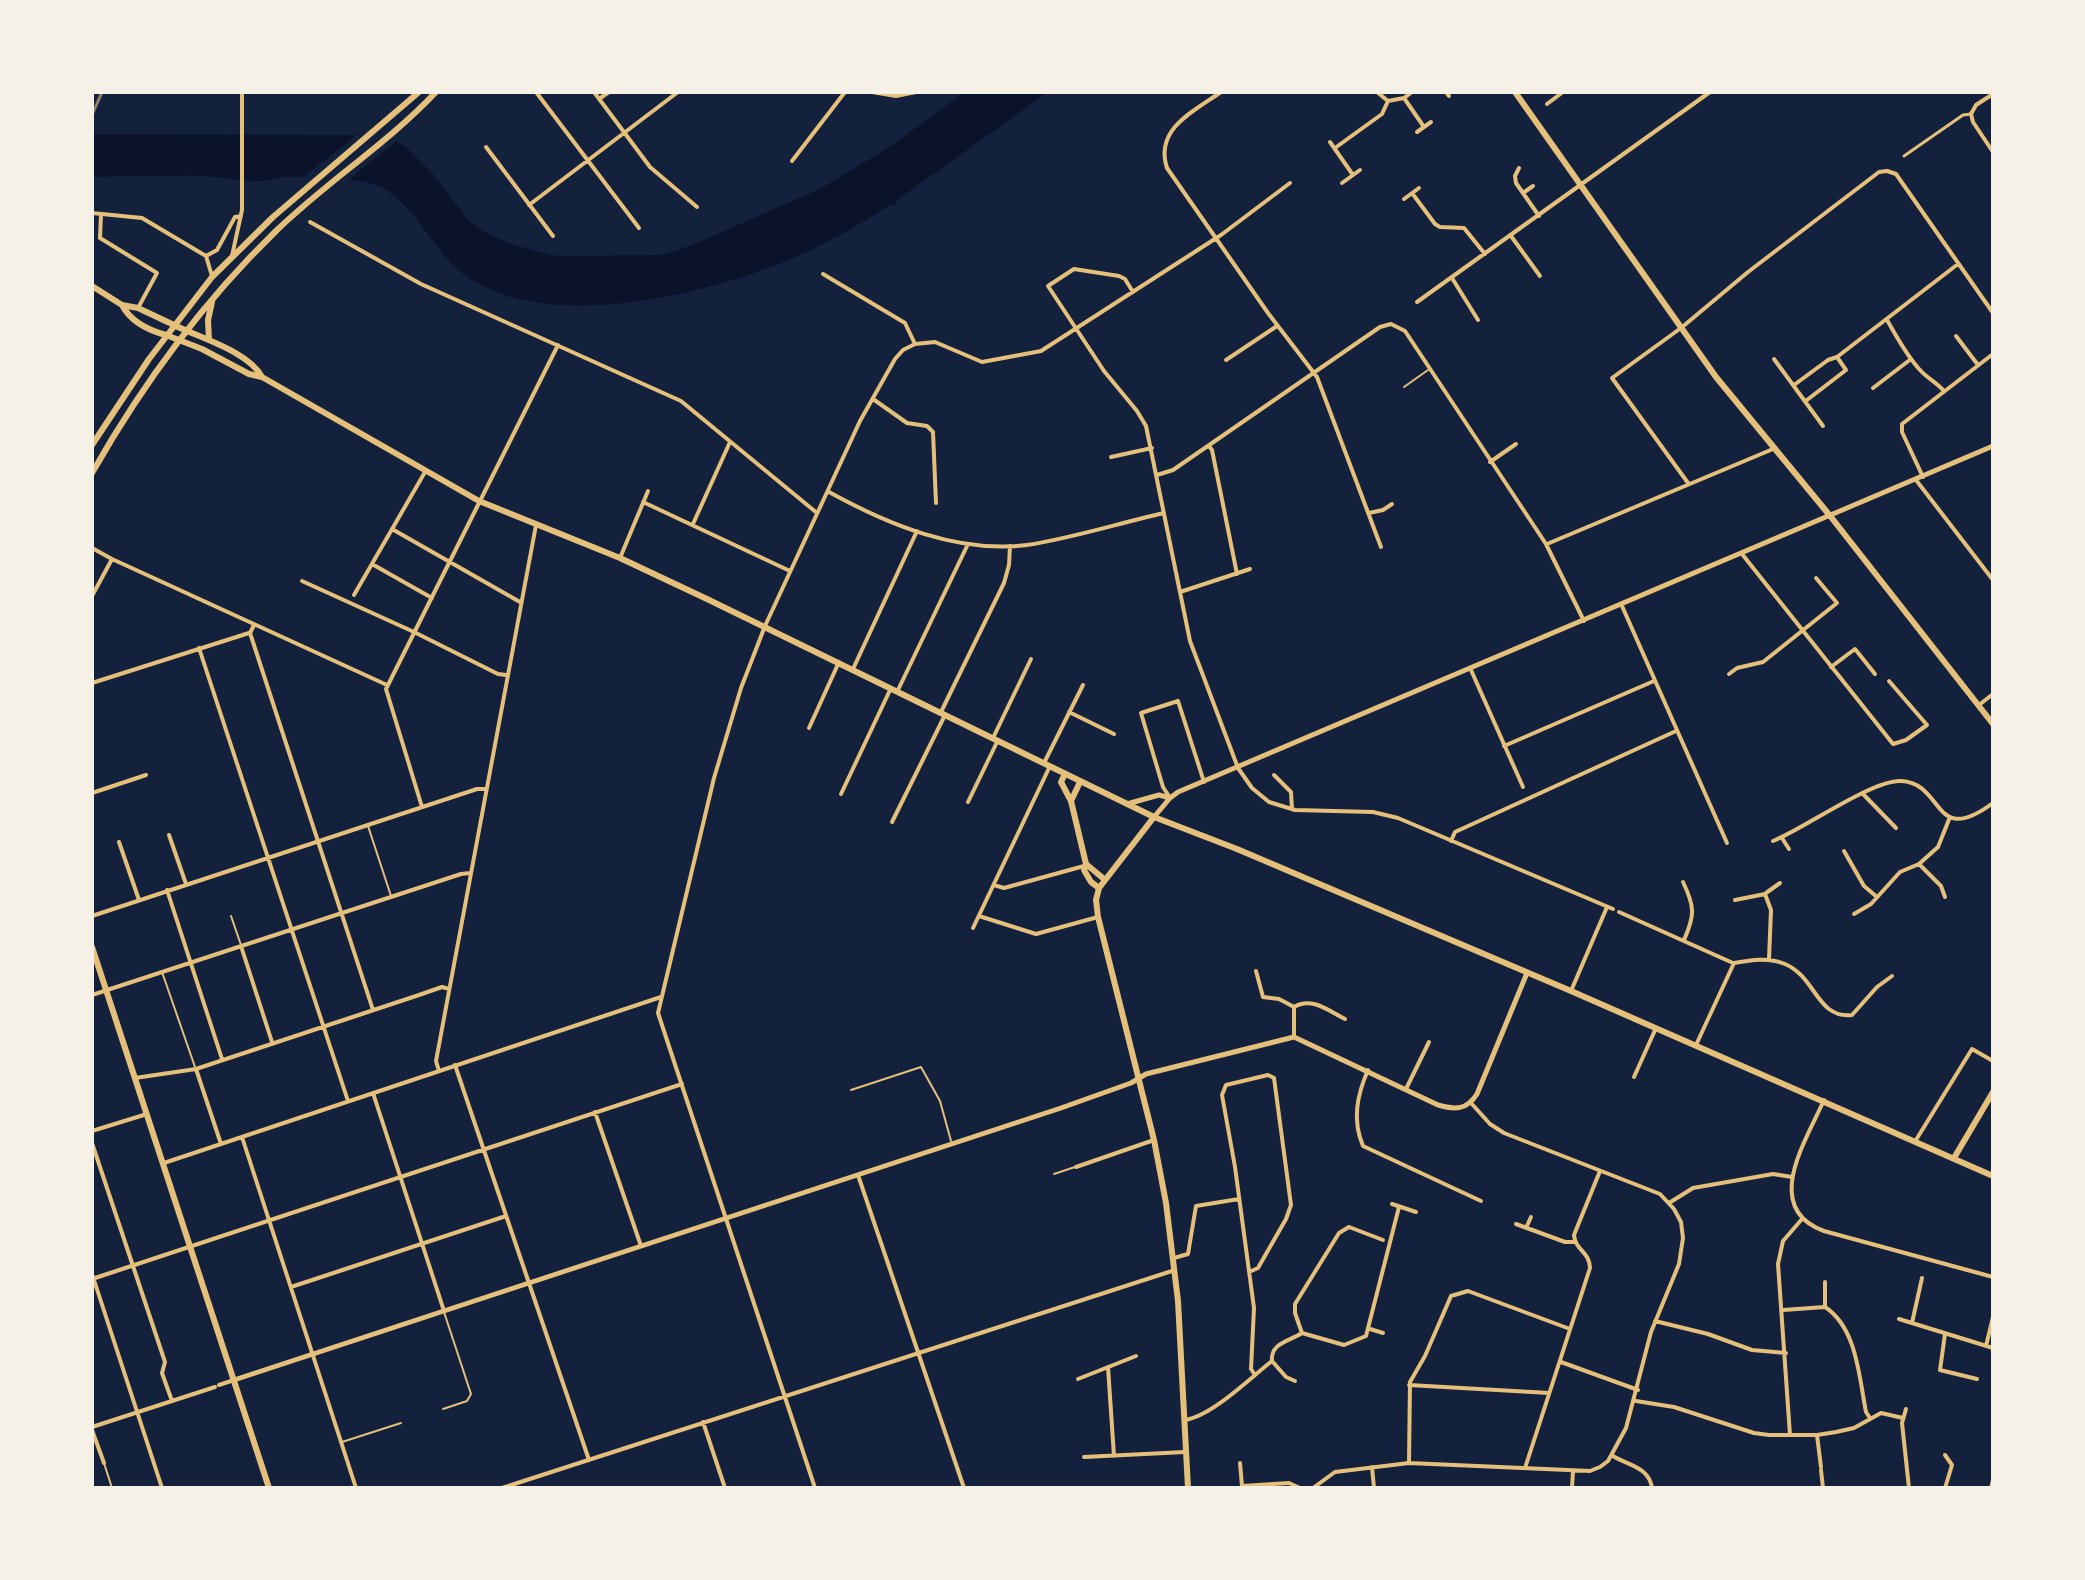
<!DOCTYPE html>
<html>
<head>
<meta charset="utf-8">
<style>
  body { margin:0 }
  #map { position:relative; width:2085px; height:1580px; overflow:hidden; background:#14213d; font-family:Lato,sans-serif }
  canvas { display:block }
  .frame { position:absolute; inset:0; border:94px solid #f6f1e7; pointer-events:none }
</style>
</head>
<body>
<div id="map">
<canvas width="2085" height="1580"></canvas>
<div class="frame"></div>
</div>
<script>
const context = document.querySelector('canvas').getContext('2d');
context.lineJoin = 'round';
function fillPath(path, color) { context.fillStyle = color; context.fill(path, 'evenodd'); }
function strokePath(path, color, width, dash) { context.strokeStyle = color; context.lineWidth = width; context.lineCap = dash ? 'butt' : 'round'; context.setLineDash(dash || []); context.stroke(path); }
fillPath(new Path2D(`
  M965,92h83l-152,109 1,4 -5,-1c-27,17 -56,34 -85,48 -87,40 -251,83 -338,26 -36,-23 -57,-84 -99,-95 -15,-4 -68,-7 -85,-6 -8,1 -16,4 -24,4 -20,0 -40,-4 -60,-5 -36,-1 -73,0 -109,1v-43l266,1 38,6 11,7 26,26 36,47 17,12 30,13 40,10 104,-1 25,-7 135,-59 65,-39z`), '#0b132b');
fillPath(new Path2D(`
  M362,131l37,8 -57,46 -45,-3z`), '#14213d');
strokePath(new Path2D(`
  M1404,387l24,-17
  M368,826l23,70
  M231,916l10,29
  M162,972l33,95
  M851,1090l70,-23 19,34 11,40
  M1054,1174l21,-7
  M443,1409l24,-8 4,-7 -27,-82
  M342,1442l59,-19
  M104,1463l8,25`), '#e5c07b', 2);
strokePath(new Path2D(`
  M1904,156l59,-41 8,-1`), '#e5c07b', 3);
strokePath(new Path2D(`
  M536,92l103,136
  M594,92l56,75 47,40
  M872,92l24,4 20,-4
  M1221,92c-27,19 -67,37 -54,76l101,145 49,64 64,170
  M1377,92l11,9
  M1446,92l3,4
  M1993,94l-17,11 -5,9 2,8 20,30
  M1404,98l20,29
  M599,99l10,-7
  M1388,101l16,-3 8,-6
  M1547,104l16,-12
  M1417,132l14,-10
  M1330,142l23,33
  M486,147l67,89
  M1335,148l47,-34 6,-13
  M792,161l53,-69
  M1519,168l-4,8 1,7 23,33
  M1342,183l18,-13
  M1412,193l23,31 5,3 24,1 21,26
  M1523,193l10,-7
  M1404,199l15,-11
  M529,205l149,-113
  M92,213l50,5 64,38 6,20
  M101,214l-1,24 57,35 -19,35
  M310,222l111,62 260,117 136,112
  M1511,236l29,40
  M206,256l11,-6 18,-33 6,-1
  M232,256l10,-46v-118
  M823,274l82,49 10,21
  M1452,278l26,42
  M1133,292l-8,-13 -6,-3 -45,-7 -26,17 56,85 33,40 9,15 44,215 48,127 14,20 17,14 26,8 78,2 25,6 215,91
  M1417,302l293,-210
  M1887,320c10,17 19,35 33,50 7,8 16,12 24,21
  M1956,336l22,29
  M1774,359l49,67
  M1226,360l51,-34
  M1794,385l34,-25 9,-3 121,-93
  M1873,388l38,-29
  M873,399l34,24 20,3 6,6 3,71
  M1807,400l39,-30 -9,-13
  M1209,446l3,4 25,124
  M1111,457l41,-9
  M1490,462l26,-18
  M1157,475l16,-5 207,-143 11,-3 14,7 141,213 38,77
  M1923,477l-21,-45v-8l91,-70
  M1916,480l77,100
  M1688,483l-76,-105 69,-50 67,-56 131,-100 8,-1 9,3 97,139
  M829,492c58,32 129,62 198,53 46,-7 92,-22 137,-32
  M643,502l147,69
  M1369,513l14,-3 9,-6
  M693,524l37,-82
  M392,529l128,73
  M1547,544l226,-95
  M92,548l20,11 275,126
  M1742,554l151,190 13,-4 21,-15 -38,-44
  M620,558l28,-67
  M372,564l60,34
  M302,581l112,51 84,42 8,1
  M1180,592l70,-23
  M354,595l71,-123
  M92,596l20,-37
  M1622,606l105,237
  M254,625l-4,8 2,6 121,371
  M199,648l149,453
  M1831,667l24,-18 20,25
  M853,669l64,-138
  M1471,670l52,117
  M1729,674l8,-6 26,-6 74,-59 -21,-25
  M92,683l157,-50
  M898,690l70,-146
  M1979,705l14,-11
  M941,712l63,-129 5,-18 1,-19
  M1069,712l45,22
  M809,728l30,-66
  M993,738l38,-79
  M1504,746l150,-65
  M1044,763l39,-78
  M1274,775l17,17 1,17
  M92,793l54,-18
  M841,794l50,-106
  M1863,794l33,34
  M1170,798l-7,-11 -22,-74 37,-12 26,81
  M968,802l30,-62
  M422,807l-36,-118 172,-344
  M892,822l53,-107
  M169,835l17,49
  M1782,838l7,11
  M1451,841l4,-9 221,-101
  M1773,841c31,-12 98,-61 128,-60 44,2 31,67 92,22
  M119,842l20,58
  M1844,851l20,35 13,11
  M1919,864l22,22 4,11
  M1683,882c12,25 12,33 1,58
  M994,885l10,3 80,-22
  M167,890l55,169
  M1766,893l14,-10
  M1735,900l30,-6 6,16 -2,49
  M1619,912l114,51
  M1854,914l17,-10 29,-32 19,-8 19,-17 12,-30
  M92,916l385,-127h8
  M979,916l57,18 62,-17
  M973,928l77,-162
  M241,946l31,96
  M1256,971l7,26 16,2 15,8
  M1571,991l36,-84
  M92,995l369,-121 9,-1
  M1294,1007c17,-11 35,4 51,12
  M1294,1007v29
  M1696,1045l38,-82c17,-3 34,-6 51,1 31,13 32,55 67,51l25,-28 15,-11
  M455,1065l134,395
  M196,1069l25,75
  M1368,1070c-11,25 -16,50 -5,76l118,55
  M439,1071l-3,-10 100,-536
  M1634,1077l22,-49
  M135,1078l61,-9 223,-74 23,-8 7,2
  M1406,1089l23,-47
  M373,1093l71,218
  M1824,1100c-18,41 -63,108 0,131l169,46
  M595,1112l46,134
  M92,1131l55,-17
  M242,1137l114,351
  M1916,1140l56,-91 21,12
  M92,1143l73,219 -3,11 10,28
  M164,1163l497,-166
  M1076,1167l78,-27
  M858,1175l106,313
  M1669,1203l24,-15 80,-14 19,3
  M1392,1204l24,8
  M1516,1224l49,18h10
  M1526,1228l5,-11
  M1174,1258l14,-4 8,-48 43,-7
  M1249,1272l9,-4 28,-49 5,-14 -17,-127 -6,-3 -42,10 -4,10 13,72 19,141 -3,61 4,6
  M92,1274l70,214
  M92,1279l590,-195
  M1825,1282v25
  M291,1287l215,-71
  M1783,1310l42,-3c32,21 34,70 41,105l4,6
  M1899,1319l94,29
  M1655,1321l53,13 44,16 34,3
  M1912,1323l10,-45
  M1370,1329l13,4
  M1302,1333l-7,-20v-9l44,-71 10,-6 34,13
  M1945,1334l-5,36 37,9
  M1986,1346l7,-29
  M1272,1361l14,16 9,4
  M1561,1362l77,28
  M1108,1367l6,89
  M1078,1379l58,-23
  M219,1385l15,-5
  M1409,1385l140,8
  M1636,1401l38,6 80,26 15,2h48l19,-3 18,-4 27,-15 22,5
  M1906,1409l-4,14 7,65
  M1185,1420c27,-4 65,-42 87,-59 -2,-18 18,-20 30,-28l42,12 22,-9 33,-129
  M703,1422l22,66
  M92,1427l123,-40
  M92,1430l12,33
  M1790,1435l-12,-171 5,-23 19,-22
  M1817,1435l4,32
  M1945,1455l7,10 -7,23
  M1613,1456c16,10 36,11 39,32
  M1084,1457l101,-5
  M1240,1463l2,23
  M1409,1463l1,-81 15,-26 26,-60 17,-5 102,38
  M1372,1467l2,21
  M1525,1468l65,-200c0,-16 -15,-18 -16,-33l26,-64
  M1821,1470l2,18
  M1242,1486l47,-3 11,5
  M502,1488l673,-218
  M815,1488l-157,-475 56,-235 27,-90 24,-62 95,-205 35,-62 8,-9 12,-6 20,-2 47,20 59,-11 180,-116 69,-52
  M1313,1488l22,-16 74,-9 181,8 10,-4 8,-6 18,-33 25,-96 28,-68 4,-26 -2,-16 -7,-13 -14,-15 -156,-61 -14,-9 -19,-21
  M1572,1488l1,-17
  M1991,1488l2,-8`), '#e5c07b', 4);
strokePath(new Path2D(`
  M1127,804l32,-9 11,3
  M1154,817l16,-19 8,-6 815,-346
  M234,1380l827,-272 70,-25 15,-9 148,-37 144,68c17,5 29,5 39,-11l50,-121`), '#e5c07b', 5);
strokePath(new Path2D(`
  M1065,774l-4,8 10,19 15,63 -2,6 7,12 8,6
  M1071,801l9,-19
  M1154,817l-55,71 -3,12 2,17 56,223 12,63 12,98 10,187
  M1086,864l18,15
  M1954,1158l39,-66`), '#e5c07b', 6);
strokePath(new Path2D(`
  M1515,92l201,285 115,140 162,207
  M92,286l30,19 16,3 36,17
  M122,305c9,17 25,25 44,30`), '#e5c07b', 6);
strokePath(new Path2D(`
  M174,325c26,13 74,26 88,52
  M166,335l36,14 47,25 13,3 217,124 141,57 87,41 447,218 83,32 334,142 422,185
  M209,340l-1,-20 4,-18
  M92,445l57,-86 63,-82 61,-60 146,-125
  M92,473c50,-88 111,-171 183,-241 51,-50 112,-88 161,-140
  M92,947l177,541`), '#e5c07b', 6);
strokePath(new Path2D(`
  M92,115l10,-23`), '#918062', 3);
</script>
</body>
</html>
